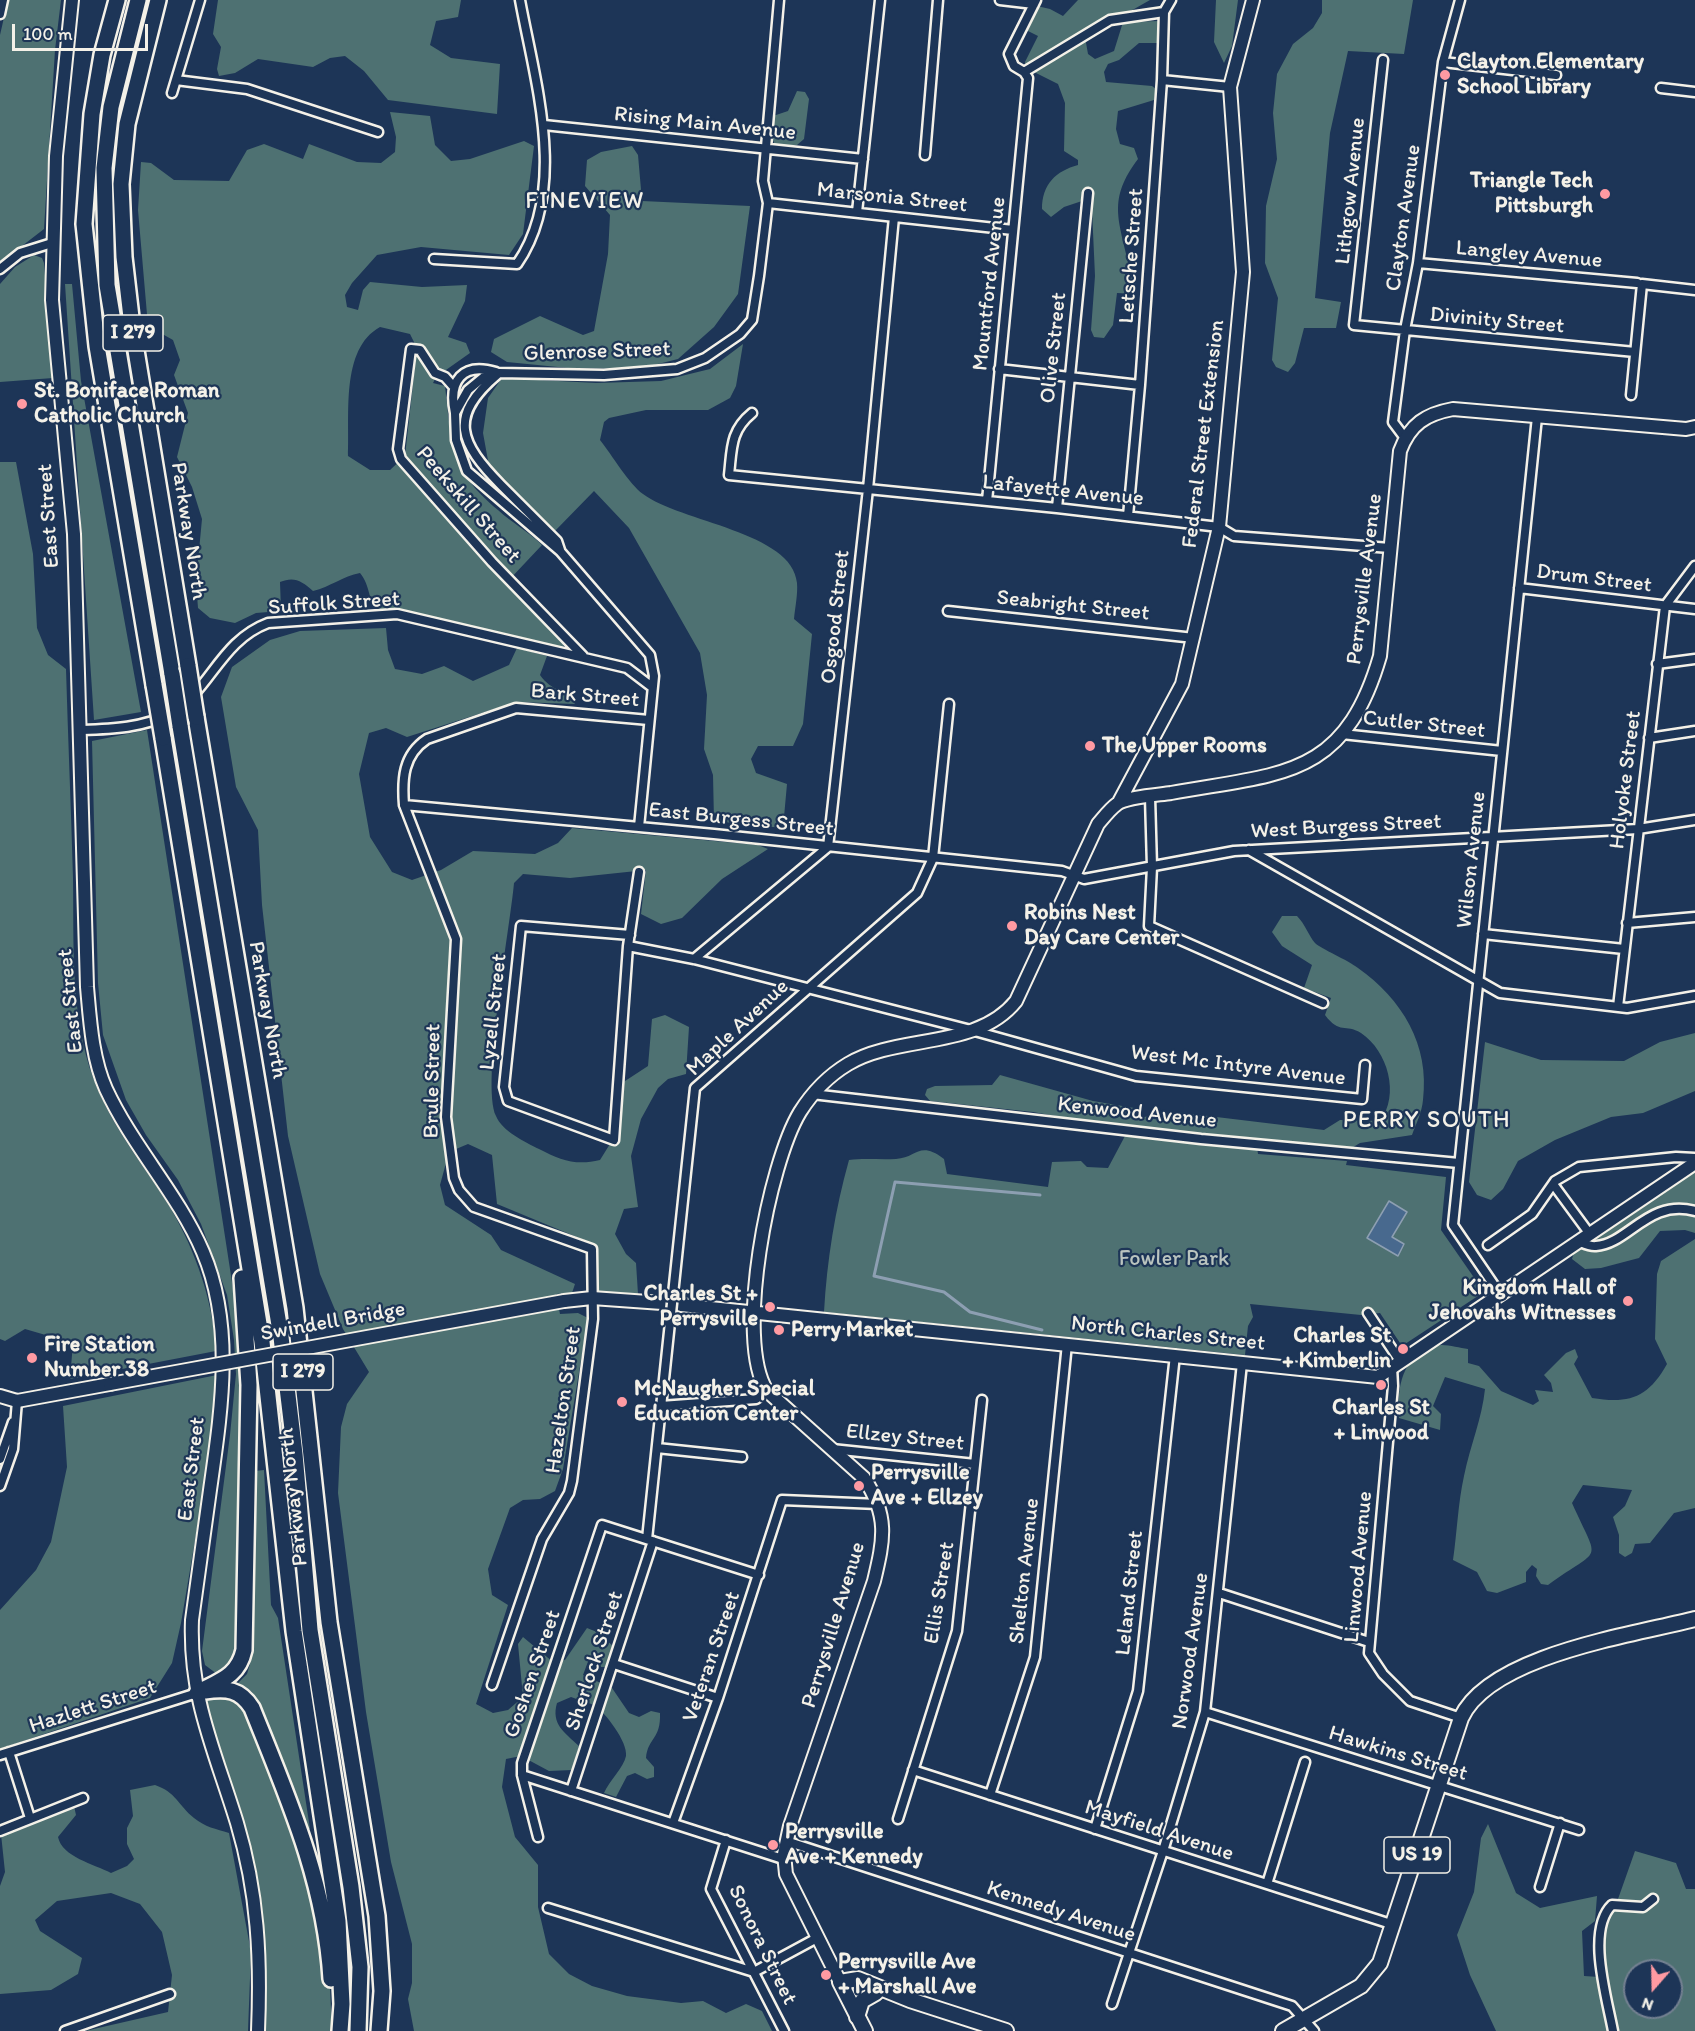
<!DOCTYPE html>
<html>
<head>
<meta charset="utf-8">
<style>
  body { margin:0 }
  #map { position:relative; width:1695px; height:2031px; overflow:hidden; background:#1d3557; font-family:Itim,sans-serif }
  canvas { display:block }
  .north { position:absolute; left:1623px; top:1959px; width:60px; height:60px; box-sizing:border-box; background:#1d3557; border:2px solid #738091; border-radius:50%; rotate:200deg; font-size:16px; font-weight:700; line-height:24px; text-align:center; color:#f4f1e8 }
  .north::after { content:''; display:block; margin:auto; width:21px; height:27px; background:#ff9aa2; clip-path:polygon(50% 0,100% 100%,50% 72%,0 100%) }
  .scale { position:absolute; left:12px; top:24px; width:136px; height:27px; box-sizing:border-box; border:3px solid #f4f1e8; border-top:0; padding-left:8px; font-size:18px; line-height:21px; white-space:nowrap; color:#f4f1e8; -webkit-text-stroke:4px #1d3557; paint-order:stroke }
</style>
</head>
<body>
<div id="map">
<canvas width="1695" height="2031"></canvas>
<div class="north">N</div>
<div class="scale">100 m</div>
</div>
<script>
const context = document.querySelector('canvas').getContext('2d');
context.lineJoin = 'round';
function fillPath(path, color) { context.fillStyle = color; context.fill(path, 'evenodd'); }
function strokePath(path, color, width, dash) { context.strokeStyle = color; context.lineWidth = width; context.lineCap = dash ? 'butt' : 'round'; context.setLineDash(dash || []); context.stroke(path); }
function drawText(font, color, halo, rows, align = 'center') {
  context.font = font + ' Itim,sans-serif'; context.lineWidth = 4.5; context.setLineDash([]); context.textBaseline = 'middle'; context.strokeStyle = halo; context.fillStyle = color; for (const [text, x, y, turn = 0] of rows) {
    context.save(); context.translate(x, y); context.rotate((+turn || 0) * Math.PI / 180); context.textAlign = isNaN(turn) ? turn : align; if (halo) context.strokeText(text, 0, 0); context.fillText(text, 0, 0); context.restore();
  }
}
fillPath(new Path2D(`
  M8,0h53l-6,50 -11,179 -44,34v-228z
  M218,0h243l-3,17 -22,4 -6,24 21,13 49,6 -3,50 -109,-14 -24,-29 -19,-15 -15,2 -17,9 -55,-8 -23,14 -16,3 -2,-7 4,-22 -8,-13z
  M1078,0h72l-65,37 3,17 7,5 19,-8 9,-29 36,-1 -1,22h-19l-20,17 -11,4 -4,8 2,10 46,4 4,3 -2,11 -36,11 -2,18 4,15 14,4 4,11c-31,41 -19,61 -9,107l8,4 -2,24 -18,-1 -4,32 -9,13 -10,-1 -3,-7 4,-54 -3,-66 -10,-9 -18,6 -13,10 -9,-8c0,-25 14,-38 36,-44v-5l-14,-9 1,-48 -7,-19 -32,-16 -1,-6 13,-26 -12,-6 11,-24 13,3 13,7z
  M1216,0h22l-6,46 -8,17 -10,-21z
  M1322,0h91l-9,54 -56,-3 -18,82 -15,165 26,4 -5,26h-32l-9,35 -7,9 -12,-5 -4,-7 6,-62 -13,-35 1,-57 11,-47 -4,-46 4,-39 16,-30 20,-16 9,-15z
  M797,91l8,1 4,7 -5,40 -7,6h-22l-4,-10 2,-19 15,-5z
  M390,112l40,4 5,29 16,16 19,-2 54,-18 10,5 -11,88 -14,21 -88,-8 -44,8 -25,28 -7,12 2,12 11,3 5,-20 7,-8 52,5 45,-2 -2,16 -17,36 18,6 4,10 -34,24 -3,6 12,3c7,59 4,83 53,124 14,13 30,21 44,35l-33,35 30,33v5l24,22 1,10 -185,-37c-12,-13 -8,-27 -19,-40 -17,3 -30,14 -47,18 -11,-10 -19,-15 -33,-9l1,29 -25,2 -21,10 -25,-5 -12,-10 -2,-26 6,-63 -10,-32 -15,-30 11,-44 -14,-38 6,-15 -7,-20 -25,-14 -10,-116 3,-48 10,1 23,17 55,1 18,-31 17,-6 39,15 6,-15 48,18 24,1 14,-11 1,-15zM380,327l30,7 7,14 -12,108 -15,14h-20l-22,-14c2,-40 -8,-107 32,-129z
  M632,146l6,9 4,46 108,5 -12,88 -24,33 -36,32 -40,10 -70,-1 -61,-6 -16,-10 3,-13 46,-23 43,19 11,-4 14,-77 2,-39 -25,-29 2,-26 14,-8z
  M34,255l8,3 2,5 9,115 -53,4v-98l15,-17z
  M65,284h7l9,97 60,331 -47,8z
  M743,344l-7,42 -6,12 -22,12h-62l-37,8 -5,4 -4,18c12,15 29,44 43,54 37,28 150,38 154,89 1,11 -2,25 -3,36l18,15 -9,90 -10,22h-35l-7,13 5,14 31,11 -4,44 -69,-7 -1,-46 -9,-26 3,-54 -7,-42 -71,-125 -35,-37 -40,41 -65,-66 -6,-33 5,-35 14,-20 94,5 65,-2 49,-12z
  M0,462h16l17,92 4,74 11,27 18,14c2,69 5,139 7,209 1,67 -3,138 21,202 18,48 51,86 77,129 25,43 42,92 45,142l-146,28 3,-36 -48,-14 -20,12 -5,-2z
  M386,628l2,22 7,19 27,5 22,-8 29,15 36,-16 8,-17 30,8 -7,19c12,17 24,13 35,29l-59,-2 -109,35 -21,-9 -17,5 -10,41 11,63 22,35 20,8 29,-10 32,-19 62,3 23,-11 14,-15 186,17 10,4 -46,30 -40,39 -21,6 -20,-10 5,-44 -76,8 -47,-4 -9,9c-4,45 -33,201 -18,233 6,15 29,26 43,33 21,11 37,17 61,11l18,-29 4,-48 26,-17 4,-47 13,-4 24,12 -3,47 -18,5 -10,9 -17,31 -10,37 7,51 -14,2 -9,25 11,20 10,9 2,31 -40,-2 -2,-47 -99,-41 -5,-49 -24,-11 -19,8 -9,33 5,20 46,30 10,15 74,34 -3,9 -16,1 4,20 18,-1 10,5 -25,151 -8,22 -15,8 -17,1 -13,8 -22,61 4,26 16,10 -32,99 17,9 15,-3 15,-13 -5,-53 5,-7 30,25 12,-2 22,-32 10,4 16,14 -1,15 -5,6h-7l-11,-8 -6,16 29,13 17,25 10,4 12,-6 9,2c1,27 -12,24 -14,45l8,9v10l-7,2 -12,-6 -8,3 -11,21 -12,-4c5,-12 20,-26 22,-37 2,-14 -21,-44 -32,-51 -7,-3 -16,-5 -23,-8l-14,6c-6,21 7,29 22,43l-7,24 -23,1 -28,-15 -15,3 -4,28 13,50 23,28v42l11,47 20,20 23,12 35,10 54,7 22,-2 23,12 20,-9 16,7 10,20h-358l-6,-32 4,-16v-39l-21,-82 -25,-150 -28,-219 3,-66 6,-23 22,-32 -26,-43 -23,-55 -32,-138 -26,-231 -4,-75 -22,-43 -15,-90 11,-30 38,-27 30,-9z
  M147,730l87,565 6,88 -5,269c-2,14 -4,19 -18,22l-12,-9 -3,-14 28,-216 6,-61 -2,-34 -7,-45 -26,-71 -23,-44 -32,-45 -20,-35 -23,-65 -5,-52 -6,-242z
  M1282,916h15c8,8 12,20 18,27 6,6 33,17 43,25 44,31 72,77 65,132 -1,12 -7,24 -11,35l-52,8 -10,6 -94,-10 2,15 89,7 -1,4 100,12 -5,53 43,62 -82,54 -22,-33 -19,2 -111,-11 3,13 -5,9 -3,29 -421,-43c3,-52 11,-102 25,-152 16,-2 31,0 47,-1 21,-1 23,-19 48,0l3,15 101,13 4,-25 29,-1 6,6 21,1 17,-32 -3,-8 -89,-16 -103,-11 -5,-6 2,-6 8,-3 57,-1 8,-10 93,26 41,7 10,9 31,-5 149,18 16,-10 40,1c20,-26 8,-70 -19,-88 -16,-10 -21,2 -36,-18l6,-17 -27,-10 8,-23 -30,-19 -10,-14z
  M1695,1033v58l-52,22 -32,4 -56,23 -37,21 -15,28 -12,11 -14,-5 -8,-13 16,-140 56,18 83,1 36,-19z
  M1695,1171v62l-10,-3 -25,1 -21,27 -38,10 -16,1 -13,-10 3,-10 75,-48 34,-26z
  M1695,1239v269l-21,5 -24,30 -15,1 -3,9 -7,4 -6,-4v-18l-6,-18 12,-11 7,-16 -49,-5 -11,18c28,63 31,42 -24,82l-7,-1 -5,-8 1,-7 -5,-4 -6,7v10l-29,11 -10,-2 -10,-19 -24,-12c4,-28 5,-57 11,-84 6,-30 18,-57 21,-87l-40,-12 -12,29 8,8 -1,16 -41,-12c-2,-30 2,-62 36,-72 9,-3 23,2 33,3v14l11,3 22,25 32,14 6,-4 -4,-11 18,2 -2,-9 -7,-8 22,-22 9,-4 3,8 -4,7 18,34c37,6 56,0 75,-34l-12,-25 2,-65 4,-13z
  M217,1375l-8,83 -28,165 -9,40 -22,35 -150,51v-139l36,-40 15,-28 16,-75 -4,-61z
  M264,1470l7,135 7,13 32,211h-4l-49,-127 -5,-10 -14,-9 9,-9 3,-10 5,-193z
  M222,1689l30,19 76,235 4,88h-74v-105l-61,-233z
  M155,1785c21,7 23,20 39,33 11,9 22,11 35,15l22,119 -3,79h-163l83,-19 4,-37 -10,-43 -22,-28 -29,-11 -54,8 -22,19 5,11 42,27 -4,16 -27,16 -51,4v-108l5,-14 -4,-38 73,-28 2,9 -18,22c4,20 36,27 53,36l16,-7 7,-7 -7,-15v-16l6,-12 -3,-26z
  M1488,1824l28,69 24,15 57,-12 -2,25 -13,10 2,45 15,1c-3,-28 -8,-54 12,-77l7,-1 17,-48 41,12 10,26h9v142h-199l-26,-56 -13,-40 17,-43 7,-54zM1635,1971h36v36h-36z`), '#4e7172');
const water = new Path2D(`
  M1389,1201l18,11 -15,25 12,7 -6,12 -31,-18z`);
fillPath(water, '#48698e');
strokePath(water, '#8d9fb2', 1.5);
strokePath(new Path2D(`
  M1040,1195l-145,-13 -21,94 70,16 26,20 72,18`), '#8d9fb2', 3);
const street = new Path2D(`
  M1000,0l34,4
  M0,14l3,-14
  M1383,60l-29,265 281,27
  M1443,62l113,13
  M1024,72l86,-52 54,-8
  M1024,72l-10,-6 -5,-12 27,-54
  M176,80l71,9 131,43
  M1162,80l68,7
  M1661,88l34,4
  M172,93l28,-93
  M544,125l319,34
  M925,155l13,-155
  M768,203l245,27
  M857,212l23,-212
  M434,259l83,5c52,-75 18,-182 3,-264
  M1418,263l219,20
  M0,269l20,-16 32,-10
  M999,369l141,16
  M498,374c-51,43 -38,69 3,111 19,19 37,37 56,56l3,9
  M453,386l-8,-9 -10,-4 -15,-23 -9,-1 -13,100 3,10 91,103 91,94
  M1631,395l11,-111 53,6
  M455,413c-7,-32 7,-51 41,-41
  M752,413c-22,18 -20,36 -23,62l328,33 162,19 15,9 156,12
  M1405,438l-12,-16 12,-92 13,-67 25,-201 17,-62
  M987,501l41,-423 -4,-6
  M1057,508l31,-315
  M1128,516l12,-131 22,-305 2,-68 7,-12
  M1519,588l176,21
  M948,611l246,27
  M1657,664l38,-5
  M81,730c30,-1 63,-2 90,-17 39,-22 49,-72 97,-90l129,-9 230,54 25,19
  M1342,734l160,17
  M1649,738l46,-7
  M1150,797l2,70 -3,59 174,77
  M404,805l310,29 348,37 22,8 150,-28 404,-22 57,-9
  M639,827l15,-151 -4,-21 -90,-104 -93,-80 -11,-31 -1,-27 13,-23 17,-14 14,-3 105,2 73,-6 28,-11 35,-24 12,-14 7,-44 9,-73 -5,-22 16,-181
  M1249,850l251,143 127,15 68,-12
  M1627,923l68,-6
  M1483,934l141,15
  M630,935l-109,-9 -17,161 4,14 106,39 14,-194 11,-74
  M628,946l66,13 277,71 165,46 226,23 3,-34
  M694,959l134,-112 40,-358 26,-272
  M1618,1007l47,-401 30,-40
  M812,1094l389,45 258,24
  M1553,1184l36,49
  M1578,1241c5,2 12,6 18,5 32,-2 53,-48 99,-35
  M1488,1245l44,-31 23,-33 24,-14 97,-10 19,1
  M673,1294l22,-206 222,-195 16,-35 16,-154
  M1500,1294l-47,-69 84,-808
  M1368,1313l32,48
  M1392,1367l1,19 -24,267 14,21 27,27 51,17
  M661,1406l95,-7 11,-8
  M657,1448l85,9
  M832,1449l143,15
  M0,1459l13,-37
  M0,1486l13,-37 4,-48
  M647,1539l24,-226
  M1219,1593l150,49
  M614,1664l104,34
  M492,1685l50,-146 27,-46 3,-12 21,-162 -1,-70 -118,-42 -15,-17 -5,-12 -8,-61 10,-178 -52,-134c-2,-26 -1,-50 23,-66l89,-31 133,12
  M1205,1712l374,118
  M9,1752l21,66
  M0,1755l197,-62
  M913,1770l481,155
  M522,1775l261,84
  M571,1791l82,-250
  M990,1795l45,-138 32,-313
  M898,1819l59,-188 25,-231
  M673,1823l45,-125 64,-198 96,4
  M1095,1829l43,-138 37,-336
  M0,1831l83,-33
  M538,1837l-16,-62v-12l80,-238 157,50
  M726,1840l-15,49 73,142
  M786,1841l506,165 22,25
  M1267,1884l38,-122
  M1540,1887l20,-64
  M548,1908l206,64 63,-34
  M1112,2004l51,-153 42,-139 37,-349
  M65,2031l105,-37
  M1613,2031c-6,-33 -27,-101 -1,-126l31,2 10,-8`);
const secondary = new Path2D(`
  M72,0l-16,156 -4,144 22,234 13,453c3,33 5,71 19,102 27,58 72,105 97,163 32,75 18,160 7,238 -6,43 -12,86 -18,130 -3,78 23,131 45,203 21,70 24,135 21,208
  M1119,802l63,-118 37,-157 24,-255 -13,-185 23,-87
  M564,1301l28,-3 70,5
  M681,1305l697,72 317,-214
  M0,1396l17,5 93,-17
  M840,1982l-54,-108 -2,-20 6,-28 84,-245c10,-42 15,-65 -10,-103l-97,-87c-33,-51 2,-228 33,-279 12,-19 28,-36 48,-48 50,-30 129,-14 168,-63l82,-177c6,-7 12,-15 19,-20 9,-7 41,-9 54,-11 109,-20 173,-13 209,-137l20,-205c10,-27 26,-37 53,-42l233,20 9,-2`);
const primary = new Path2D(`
  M840,1982l18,-3 52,21 96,31
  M840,1982l25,49
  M857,2017l5,-16 14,-8
  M1283,2031l78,-45 19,-23 81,-245c29,-63 172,-83 234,-99`);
const highway = new Path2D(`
  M117,0l-15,55 -10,59 -8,110 13,122 57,339
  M138,0l-27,107 -7,61 3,117 65,389
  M158,0l-31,124 -6,60 3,73 8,69 56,340
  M196,717l99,591 34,314 48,294 5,75 -3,40
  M180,726l101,611 14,117 15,176 41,257 9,80 -2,64
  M163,738l99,604 32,289 44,290 4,83 -2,27
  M205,1691c22,-3 35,-2 47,17 36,90 73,173 79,271
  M197,1693c22,-12 41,-16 47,-43l5,-265 -7,-107`);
strokePath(street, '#f4f1e8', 13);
strokePath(secondary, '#f4f1e8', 16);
strokePath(primary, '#f4f1e8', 18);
strokePath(highway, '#f4f1e8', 20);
strokePath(street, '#1d3557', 8);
strokePath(secondary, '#1d3557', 12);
strokePath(primary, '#1d3557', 14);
strokePath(highway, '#1d3557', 15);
const streetBridge = new Path2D(`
  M671,1313l2,-19`);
const secondaryBridge = new Path2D(`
  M110,1384l454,-83`);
const highwayBridge = new Path2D(`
  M188,666l8,51
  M172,674l8,52
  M154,685l9,53`);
strokePath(streetBridge, '#f4f1e8', 13, []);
strokePath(secondaryBridge, '#f4f1e8', 16, []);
strokePath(highwayBridge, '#f4f1e8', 20, []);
strokePath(streetBridge, '#1d3557', 8);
strokePath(secondaryBridge, '#1d3557', 12);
strokePath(highwayBridge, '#1d3557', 15);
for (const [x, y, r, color] of [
  [1445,75,6,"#ff9aa2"],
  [1605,194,6,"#ff9aa2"],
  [22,404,6,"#ff9aa2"],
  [1090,746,6,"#ff9aa2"],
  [1012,926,6,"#ff9aa2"],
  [1628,1301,6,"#ff9aa2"],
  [770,1307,6,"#ff9aa2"],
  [779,1330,6,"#ff9aa2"],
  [1403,1349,6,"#ff9aa2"],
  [32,1358,6,"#ff9aa2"],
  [1381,1385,6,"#ff9aa2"],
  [622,1402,6,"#ff9aa2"],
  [859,1486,6,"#ff9aa2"],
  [773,1845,6,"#ff9aa2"],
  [826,1975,6,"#ff9aa2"]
]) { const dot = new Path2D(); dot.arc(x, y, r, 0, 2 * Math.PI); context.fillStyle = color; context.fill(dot); strokePath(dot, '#1d3557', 2); }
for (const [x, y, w] of [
  [133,333,60],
  [303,1372,60],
  [1417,1855,66]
]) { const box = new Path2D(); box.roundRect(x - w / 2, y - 18, w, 36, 4.5); context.fillStyle = '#1d3557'; context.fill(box); strokePath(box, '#f4f1e8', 1.5); }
drawText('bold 21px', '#f4f1e8', null, [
  ["I 279",133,333],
  ["I 279",303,1372],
  ["US 19",1417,1855]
]);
drawText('bold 22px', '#f4f1e8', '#1d3557', [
  ["Clayton Elementary",1457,62],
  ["School Library",1457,87],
  ["Triangle Tech",1593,181,"right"],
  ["Pittsburgh",1593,206,"right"],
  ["St. Boniface Roman",34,391],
  ["Catholic Church",34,416],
  ["The Upper Rooms",1102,746],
  ["Robins Nest",1024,913],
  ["Day Care Center",1024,938],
  ["Kingdom Hall of",1616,1288,"right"],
  ["Jehovahs Witnesses",1616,1313,"right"],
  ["Charles St +",758,1294,"right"],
  ["Perrysville",758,1319,"right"],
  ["Perry Market",791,1330],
  ["Charles St",1391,1336,"right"],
  ["+ Kimberlin",1391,1361,"right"],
  ["Fire Station",44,1345],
  ["Number 38",44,1370],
  ["McNaugher Special",634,1389],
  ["Education Center",634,1414],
  ["Charles St",1381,1408,"center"],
  ["+ Linwood",1381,1433,"center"],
  ["Perrysville",871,1473],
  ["Ave + Ellzey",871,1498],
  ["Perrysville",785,1832],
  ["Ave + Kennedy",785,1857],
  ["Perrysville Ave",838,1962],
  ["+ Marshall Ave",838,1987]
], 'left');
drawText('22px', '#f4f1e8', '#1d3557', [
  ["Rising Main Avenue",705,124,6],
  ["Lithgow Avenue",1351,191,-84],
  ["Marsonia Street",892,198,6],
  ["Clayton Avenue",1404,218,-82],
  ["Langley Avenue",1529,255,5],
  ["Letsche Street",1132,256,-86],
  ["Mountford Avenue",990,284,-84],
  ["Divinity Street",1497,321,5],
  ["Olive Street",1054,348,-84],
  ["Glenrose Street",597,352,-2],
  ["Federal Street Extension",1204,434,-83],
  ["Lafayette Avenue",1063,491,6],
  ["Peekskill Street",468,505,49],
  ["East Street",49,516,-94],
  ["Parkway North",188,531,81],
  ["Perrysville Avenue",1365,579,-83],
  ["Drum Street",1594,579,7],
  ["Suffolk Street",334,604,-4],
  ["Seabright Street",1073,606,6],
  ["Osgood Street",836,617,-84],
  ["Bark Street",585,696,5],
  ["Cutler Street",1424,725,6],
  ["Holyoke Street",1626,780,-83],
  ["East Burgess Street",741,820,6],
  ["West Burgess Street",1346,827,-3],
  ["Wilson Avenue",1472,860,-84],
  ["East Street",71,1001,-96],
  ["Parkway North",267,1010,80],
  ["Lyzell Street",494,1012,-84],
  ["Maple Avenue",738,1028,-43],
  ["West Mc Intyre Avenue",1238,1066,7],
  ["Brule Street",433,1081,-89],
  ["Kenwood Avenue",1137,1113,6],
  ["Swindell Bridge",333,1322,-10],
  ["North Charles Street",1168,1334,6],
  ["Hazelton Street",564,1400,-82],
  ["Ellzey Street",905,1438,6],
  ["East Street",192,1469,-83],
  ["Parkway North",294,1497,-96],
  ["Linwood Avenue",1359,1567,-85],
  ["Shelton Avenue",1025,1571,-84],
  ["Ellis Street",940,1593,-81],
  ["Leland Street",1130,1593,-84],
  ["Perrysville Avenue",834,1625,-73],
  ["Norwood Avenue",1191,1651,-82],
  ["Veteran Street",712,1657,-71],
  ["Sherlock Street",595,1661,-72],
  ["Goshen Street",533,1674,-71],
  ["Hazlett Street",93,1707,-18],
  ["Hawkins Street",1398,1754,17],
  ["Mayfield Avenue",1159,1831,18],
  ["Kennedy Avenue",1061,1912,18],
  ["Sonora Street",762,1945,64]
]);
drawText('22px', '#bac4bf', '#1d3557', [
  ["Fowler Park",1174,1259]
]);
context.letterSpacing = '1.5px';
drawText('24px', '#f4f1e8', '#1d3557', [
  ["FINEVIEW",585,202],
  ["PERRY SOUTH",1427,1121]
]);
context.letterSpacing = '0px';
</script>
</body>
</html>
